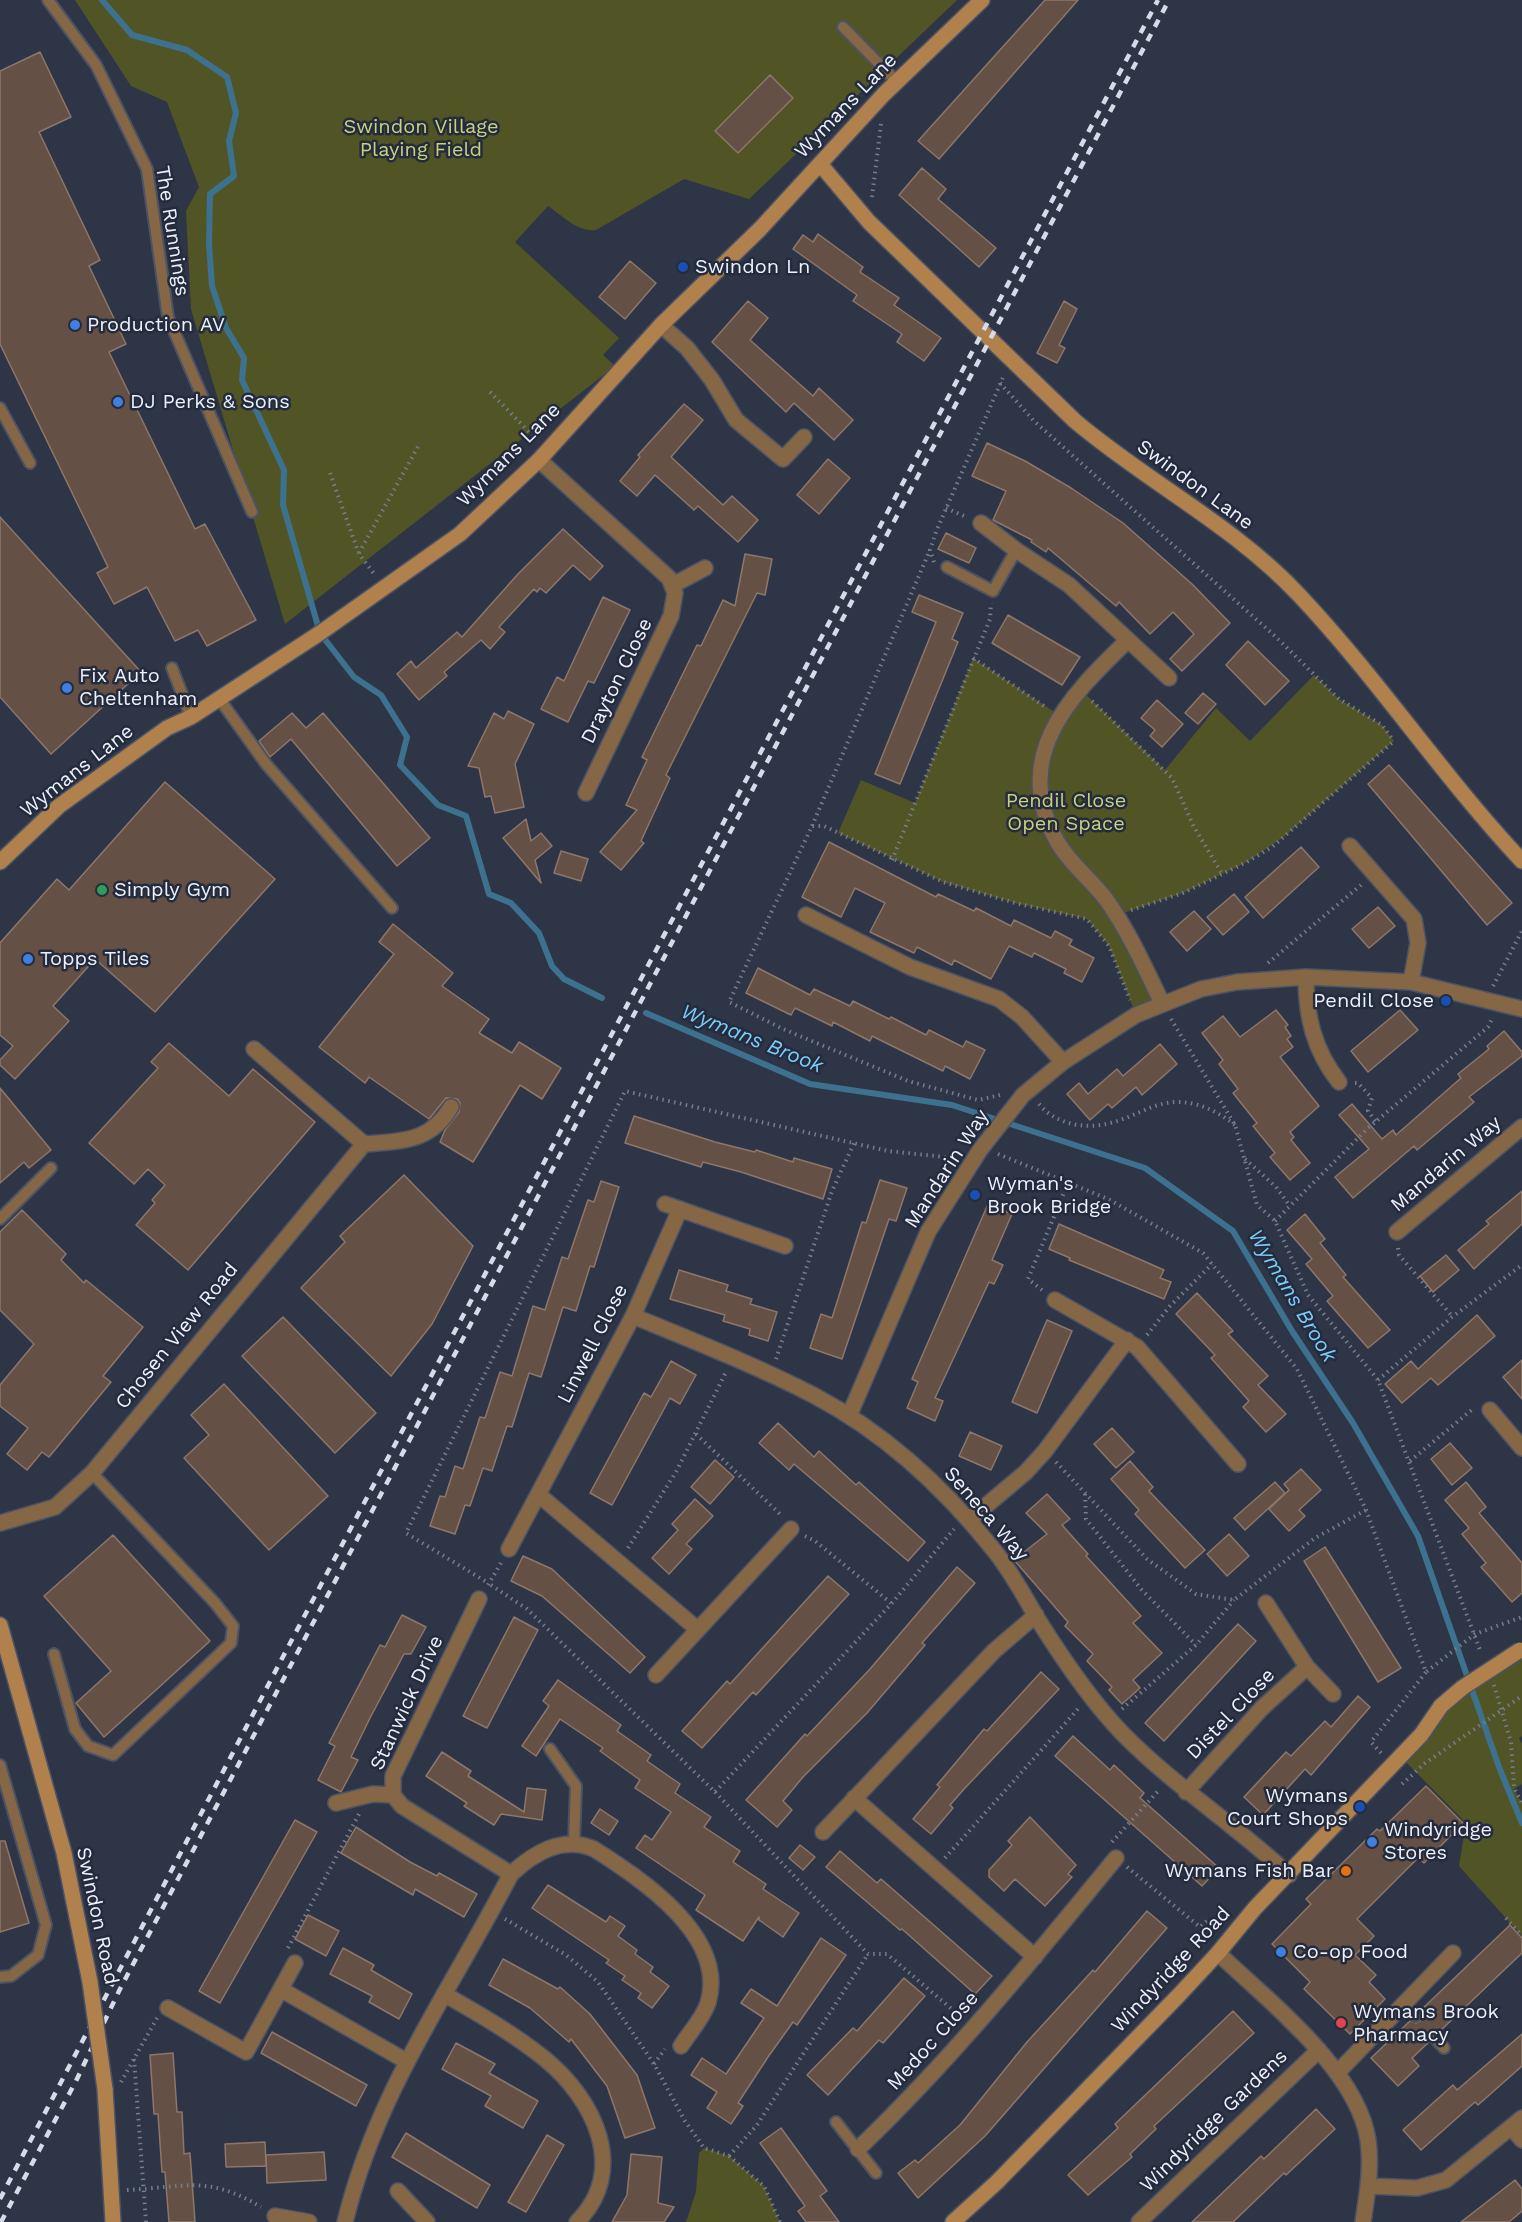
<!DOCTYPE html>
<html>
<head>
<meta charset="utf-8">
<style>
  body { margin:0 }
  canvas { display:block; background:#2e3547 }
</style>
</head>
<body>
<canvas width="1522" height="2222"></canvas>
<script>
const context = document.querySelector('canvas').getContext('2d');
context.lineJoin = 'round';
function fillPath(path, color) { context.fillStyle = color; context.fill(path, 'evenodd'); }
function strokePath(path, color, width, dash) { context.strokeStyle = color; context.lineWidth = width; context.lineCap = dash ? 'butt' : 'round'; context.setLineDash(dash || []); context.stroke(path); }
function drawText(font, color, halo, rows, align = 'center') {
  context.font = font + ' "Work Sans",sans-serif'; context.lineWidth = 5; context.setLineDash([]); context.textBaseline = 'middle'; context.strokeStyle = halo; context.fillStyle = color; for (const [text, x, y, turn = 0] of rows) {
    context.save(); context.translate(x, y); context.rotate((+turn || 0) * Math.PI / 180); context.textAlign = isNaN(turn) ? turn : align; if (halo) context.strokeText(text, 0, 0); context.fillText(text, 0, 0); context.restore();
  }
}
fillPath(new Path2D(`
  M75,0h882l-208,199 -65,-20 -88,51c-19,2 -33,-14 -48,-24l-33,36 104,96 -16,17 12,11 -330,258 -94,-315 -5,-98 13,-24 -32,-85 -36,-16z
  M973,658l86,57 21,-26 85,81 51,-62 34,33 64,-66 25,24 43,26 12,16 -108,94 -39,27 -64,31 -66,22 45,88 -26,12 -27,-69 -22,-27 -72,-16 -72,-21 -105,-49 23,-53 54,23z
  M1522,1654v82l-3,2 3,6v40l-8,5 8,14v133l-63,-70 7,-43 -66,-67 41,-50z
  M704,2148l25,8 35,30 16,36h-94l10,-30 3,-39z`), '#515525');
strokePath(new Path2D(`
  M102,0l30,35 55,15 40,27 9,36 -7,28 5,35 -24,18 -1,49 3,43 14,42 18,30 -2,22 42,90 -1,35 37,128 34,44 27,18 26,42 -7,28 38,40 28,11 23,78 22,9 28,30 13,33 12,13 38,19
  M646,1013l164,71 142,21 193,63 88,63 59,100 61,92 65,113 81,231 23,56`), '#3c7290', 6);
const building = new Path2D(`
  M1045,0h33l-139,159 -21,-18z
  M40,52l31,65 -32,15 61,128 -11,6 37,78 -17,8 86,177 10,-5 51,96 -49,26 -9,-16 -23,11 -28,-54 -33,17 -17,-31 11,-6 -108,-223v-273z
  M770,75l23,23 -55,55 -23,-22z
  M922,168l24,21 -8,10 58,49 -17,19 -80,-72z
  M818,234l45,33 -3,5 39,26 -5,7 47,33 -17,23 -27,-19 5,-8 -49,-33 4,-6 -64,-46 10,-14 10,7z
  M630,261l26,22 -31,36 -26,-22z
  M748,301l20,17 -18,22 63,56 6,-8 34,32 -19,20 -40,-37 -8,9 -74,-70z
  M1064,301l13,8 -18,36 6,3 -8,15 -20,-10z
  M684,404l19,16 -32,37 52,48 9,-9 26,24 -20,22 -40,-36 -4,4 -39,-35 -18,21 -17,-15 20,-24 -2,-2z
  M987,443l38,18 46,27 52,35 69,61 38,39 -48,48 -12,-12 24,-25 -21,-22 -23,22 -31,-32 -3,4 -68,-58 -2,4 -15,-10 1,-2 -39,-20 13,-29 -34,-15z
  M828,459l22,19 -31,36 -22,-19z
  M0,517l141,155 -90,82 -51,-57z
  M563,529l40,37 -13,14 -17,-15 -27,28 -6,-5 -3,4 -3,-3 -35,38 6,5 -15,17 -9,-9 -37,32 3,4 -28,24 -22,-26 14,-13 5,7 41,-36 5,5 56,-63z
  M946,533l30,15 -7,15 -31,-14z
  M745,554l27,5 -7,36 -8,-2 -91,182 4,3 -29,63 3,2 -23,27 -21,-18 37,-42 -11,-5 21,-45 -5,-3 55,-112 4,1 22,-46 12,6z
  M919,595l44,18 -11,26 6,3 -58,142 -25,-10 61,-152 -24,-10z
  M603,597l27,13 -36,73 -6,-2 -20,41 -27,-13 16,-32 7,4z
  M1008,615l72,42 -18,28 -70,-42z
  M1248,641l41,40 -24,24 -39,-40z
  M1203,693l13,11 -18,20 -13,-11z
  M1157,700l26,24 -21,23 -12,-11 5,-6 -14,-12z
  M508,711l26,13 -19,40 9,43 -29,6 -4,-17 -6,1 -6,-29 -11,-2 26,-53 10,6z
  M292,713l14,15 17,-15 107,125 -33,28 -106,-127 -21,18 -11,-16z
  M1389,765l123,138 -25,22 -119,-141z
  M165,782l110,97 -120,133 -60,-53 -42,47 16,15 -54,58 -15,-14v-5l13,-14 -13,-11v-92l57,-64 12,11z
  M526,819l5,22 10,-8 11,13 -17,14 6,23 -38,-45z
  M829,842l107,55 2,-3 36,17 2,-3 35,18 3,-6 37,18 4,-7 17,9 -3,5 25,13 -12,24 -18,-9 2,-4 -32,-16 -2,4 -23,-11 -18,33 -37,-19 -2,5 -35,-18 -3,6 -44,-21 15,-29 -30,-15 -14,29 -39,-20z
  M1301,847l18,20 -56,51 -18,-21z
  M561,851l27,8 -7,22 -27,-8z
  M1234,894l15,18 -26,23 -16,-18z
  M1378,907l17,19 -26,22 -17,-19z
  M1194,911l17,18 -24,22 -17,-19z
  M393,924l60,49 -11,13 47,33 -10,14 33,20 7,-11 42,26 -19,31 -22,-14 -47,77 -33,-20 5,-12 14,-18 1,-9 -3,-4 -11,-1 -17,21 -60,-42 -4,6 -46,-36 75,-93 -15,-12z
  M758,968l52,27 4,-6 36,17 3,-5 36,18 2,-2 35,18 3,-5 34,17 3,-6 19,9 -15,29 -25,-13 -2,5 -71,-35 -2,5 -37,-19 -1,4 -37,-18 -4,7 -45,-22z
  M1276,1010l12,15 -3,2 6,9 -4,3 6,8 -13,10 39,49 -29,26 4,5 -3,3 19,23 -20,17 -20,-23 5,-4 -22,-27 4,-3 -24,-30 5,-4 -19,-25 4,-4 -21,-27 21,-17 17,21z
  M1400,1010l18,20 -50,42 -17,-21z
  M1504,1031l18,21v4l-53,41 5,5 -57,48 -3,-4 -61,52 -18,-21 34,-28 -30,-34 13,-11 30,35 11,-9 3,5 65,-57 -3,-4 31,-25 -2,-3z
  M169,1043l60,53 24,-27 62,53 -127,148 -52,-45 19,-22 -3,-3 13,-15 -17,-16 -14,15 -45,-41 69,-75 -7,-6z
  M1160,1044l17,20 -35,31 -6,-8 -24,21 -4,-4 -18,16 -23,-26 12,-11 9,11 29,-25 6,7z
  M0,1088l51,62 -22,18 -5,-6 -24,21z
  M634,1116l81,26 40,10 1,-2 37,12 1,-4 38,11 -9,30 -82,-27 -38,-10 -2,5 -76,-24z
  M404,1175l69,71 -41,78 -41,52 -90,-88 44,-46 -5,-6z
  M880,1180l27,8 -11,33 -7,-2 -47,140 -32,-11 11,-34 11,4 30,-96 4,1z
  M601,1181l18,6 -25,80 -4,-1 -14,45 -13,-4 -22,70 -12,-4 -17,54 -5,-1 -15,45 -9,-3 -13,38 -5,-1 -10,29 -25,-8 10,-30 5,1 10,-31 8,3 17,-52 5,1 15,-46 12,4 21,-70 12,4 17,-53 6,2 20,-59 6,2z
  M1522,1191v33l-48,45 -16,-19 31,-26 -3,-3z
  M988,1204l24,10 -20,46 11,5 -9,19 -5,-2 -54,116 8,3 -8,20 -28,-13 11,-26 -6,-3z
  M22,1210l44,44 -5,6 23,23 2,-3 57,47 -40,49 8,6 -62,75 -7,-5 -15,18 -20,-16 21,-26 -28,-22v-21l34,-41 -34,-34v-78z
  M1305,1214l20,25 -5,4 26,32 -3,2 47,53 -22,18 -41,-47 6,-5 -27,-32 6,-5 -25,-29z
  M1059,1224l105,46 -4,8 11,4 -7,17 -95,-39 1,-2 -21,-9z
  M1446,1255l13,15 -26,22 -13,-16z
  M679,1270l49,15 -2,6 26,8 -2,5 27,8 -9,29 -19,-6 1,-6 -27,-8 2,-6 -55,-16z
  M1197,1293l36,38 -5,3 40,42 -10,9 28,29 -20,18 -23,-25 6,-6 -38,-43 4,-3 -39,-41z
  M1477,1315l18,21 -57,49 -7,-7 -29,25 -17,-19 26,-23 7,8z
  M283,1317l93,96 -41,40 -93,-97z
  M1047,1320l25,11 -35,82 -25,-11z
  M1522,1360v39l-19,-22z
  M671,1361l25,14 -16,29 -10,-6 -58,107 -22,-12 54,-100 7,4z
  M224,1384l104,112 -59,54 -85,-92 25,-23 -18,-20z
  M778,1423l36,34 5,-6 37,34 3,-3 66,60 -17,19 -114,-97 -5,6 -30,-27z
  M1112,1428l22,24 -18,16 -22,-24z
  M970,1432l32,14 -11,24 -32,-14z
  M1450,1443l22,25 -20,17 -21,-26z
  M715,1460l19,17 -24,27 -19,-17z
  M1130,1461l23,26 -4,4 56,59 -20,18 -50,-54 4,-4 -28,-31z
  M1301,1469l20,21 -22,20 6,6 -16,15 -20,-22 20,-19 -5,-6z
  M1275,1482l10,11 -40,37 -11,-12z
  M1466,1482l20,25 -7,6 43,50v30l-10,9 -31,-35 5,-4 -24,-29 7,-6 -24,-28z
  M1047,1494l23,25 -8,6 26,29 -2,2 55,60 -8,7 29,30 -29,27 7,8 -18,16 -13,-14 3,-3 -25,-26 6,-7 -28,-28 3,-4 -54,-62 33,-26 -21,-21z
  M695,1499l18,17 -27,28 6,5 -23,25 -17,-16 26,-28 -6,-6z
  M1229,1534l20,22 -22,20 -20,-22z
  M113,1535l97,106 -106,96 -28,-34 35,-32 -67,-75z
  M1325,1547l76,121 -23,14 -74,-121z
  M523,1556l29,13 93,88 -15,16 -88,-77 -31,-15z
  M957,1567l18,16 -53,60 3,2 -58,68 -64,64 -20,24 9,9 -15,17 -31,-27 59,-66 2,2 63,-67z
  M828,1576l21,18 -93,101 -3,-3 -51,56 -20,-17 45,-50 3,3z
  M402,1615l24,12 -15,27h-7l-34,64 -19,39 7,3 -17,32 -23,-12 17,-34 -6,-3 51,-98 5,2z
  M514,1617l24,13 -51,98 -24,-12z
  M1238,1624l18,17 -92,100 -19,-18z
  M1041,1672l18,17 -94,99 -15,17 3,3 -22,26 -18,-15 27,-32 -3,-2 47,-56 3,2z
  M558,1680l63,45 -4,6 34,24 -4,6 33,23 -5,9 36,24 -7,10 36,24 -7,11 33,22 -3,5 36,24 -16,24 -24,-17v-3l-16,24 -47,-31 9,-15 -69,-47 9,-13 7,5 19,-28 -36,-24 5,-8 -40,-29 3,-3 -43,-29 -24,37 -14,-10 27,-40 -6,-5z
  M1358,1696l12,11 -59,68 -6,-6 -42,46 -19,-18 42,-45 5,4 34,-35 6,6z
  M1073,1736l37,34 4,-5 30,28 -4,5 79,70 -17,18 -147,-130z
  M442,1752l29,19 -3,5 56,36 3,-24 19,2 -4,30 -41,-6 -7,11 -30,-19 3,-3 -41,-27z
  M1426,1786l37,37 -39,40 -6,-5 -61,61 17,17 -19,19 21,20 -7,7 16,17 -35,35 -46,-45 6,-7 -38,-38 39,-40 -5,-5 71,-70 3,2z
  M600,1809l18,12 -9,14 -18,-12z
  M1030,1817l46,48 -8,9 4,3 -27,29 -30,-27 -11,12 -15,-14v-7l23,-25 -4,-4z
  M295,1820l22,12 -97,171 -21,-12z
  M356,1827l54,35 27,14 2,-3 38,21 -13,23 -49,-28 -2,6 -72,-42z
  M0,1841h5l24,82 -29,9z
  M800,1845l15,12 -12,13 -14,-12z
  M840,1851l37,32 4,-4 111,97 -17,18 -73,-65 -2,1 -74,-63z
  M548,1885l58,37 4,-6 15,10 -7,10 19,14 -2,4 18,13 -3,5 19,14 -17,22 -14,-10 3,-5 -19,-13 3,-4 -19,-13 3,-3 -77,-52z
  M1147,1911l20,17 -182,208 -67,62 -20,-25 17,-13 3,3 42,-38 67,-83 66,-72 2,2z
  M308,1915l31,16 -13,25 -31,-17z
  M1510,1925l12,13v15l-83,79 -6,-2 -4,2v10l-17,16 7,8 -21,20 -27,-28 39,-37 6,2 4,-2v-10z
  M821,1938l25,17 -49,70 -4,-3 -25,35 -30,46 5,3 -12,18 -24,-16 10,-16 -26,-17 11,-17 24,16 38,-56 -23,-15 10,-14 26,17z
  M343,1948l31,17 -3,5 41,24 -13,25 -30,-17 3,-6 -42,-22z
  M503,1959l55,30 2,-2 30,27 47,61 18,53 -30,10 -18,-52 -36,-47 -2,3 -39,-34 -41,-23z
  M904,1978l21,18 -42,47 -4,-3 -51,55 -21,-20 46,-47 4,3z
  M1233,2011l21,22 -100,93 2,3 -26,25 2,3 -44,38 -20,-20 50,-47 -3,-4z
  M272,2032l95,53 -11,21 -95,-53z
  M1522,2034v32l-44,39 -3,-3 -54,48 -18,-20 50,-45 4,5z
  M456,2043l39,21 -6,9 49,28 -15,27 -38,-22 6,-10 -49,-27z
  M173,2053l4,59h5l2,42 6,-1 5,69h-26l-4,-50h-3l-4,-58h-4l-4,-59z
  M1316,2109l19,20 -49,46 -2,-2 -51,49h-41l69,-66 3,3z
  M781,2128l46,63 -7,5 19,26h-33l-8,-11 7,-5 -45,-63z
  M406,2133l84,52 -13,23 -85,-51z
  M547,2135l17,10 -38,67 -18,-10z
  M265,2142l1,24 -40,1 -1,-23z
  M324,2152l2,28 -59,3 -1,-28z
  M631,2154l31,3 -4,46 16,4 -10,15h-52l15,-27z
  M1515,2180l7,9v22l-13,11h-48z`);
fillPath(building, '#655045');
strokePath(building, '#8d766a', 1.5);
const lane = new Path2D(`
  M48,0l48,65 51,104 21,148 84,195
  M843,27l54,55
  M0,408l30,55
  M947,567l46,24 23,-41
  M172,668l19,49
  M218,697l48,67 126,144
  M0,1219l51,-51
  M54,1654l21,75 13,17 25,9 118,-112 2,-17 -18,-23 -123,-130
  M550,1749l26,37 -2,57
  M0,1765l46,160 -8,30 -27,21 -11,1
  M1404,2004l11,12
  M1434,2037l10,11
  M836,2122l40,51`);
const street = new Path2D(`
  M661,325l26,23 25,32 24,40 47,39 21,-22
  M539,460l130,118 6,15 -4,23 -85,177
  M981,523l35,27 53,35 100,93
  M673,585l32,-17
  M1127,641c-58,56 -118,116 -69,202 13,22 35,38 50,59 22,32 37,66 54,101
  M1350,846l64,73 4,24 -7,39
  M806,915l104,52 89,32 23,18 41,45
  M1306,977c0,40 8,73 33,105
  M254,1049l110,95c36,-3 66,-1 87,-37
  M665,1204l120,42
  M1397,1232l125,-105
  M1055,1300l82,47 101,117
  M633,1316c61,25 124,50 182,80 70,37 130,93 178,153 18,22 30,45 44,69 25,40 53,82 86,116 51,52 113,91 166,141
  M1490,1410l32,38
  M849,1416l79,-184 52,-82 43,-55 40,-33 73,-47 65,-26 36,-7 69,-5 105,5 111,27
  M539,1495l157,133
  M969,1520l57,-48 19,-21 82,-111
  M0,1523l55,-16 37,-34 272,-329
  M509,1549l124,-233 47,-107
  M479,1599l-86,177v19l9,11 109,68
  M1266,1603l41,64 26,27
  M656,1675l135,-146
  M1186,1792l76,-84 45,-41
  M854,1798l181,159
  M336,1803l37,-9 20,1
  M823,1832l171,-181 42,-36
  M1218,1953c50,48 139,116 150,187 4,27 -1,55 -5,82
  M282,1990l124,71
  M444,1994c35,20 70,40 101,65 49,40 84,111 32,163
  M168,2008l78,44 49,-89
  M1338,2072l115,-119
  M1511,2127l11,13
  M858,2149c94,-90 176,-191 258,-291
  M1368,2186l49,2 29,-8 76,-62
  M398,2191l29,31
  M275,2216l34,6
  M345,2222c32,-132 105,-230 166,-348 24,-22 51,-38 83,-25 47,30 134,87 114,154 -5,15 -18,29 -27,43
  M1139,2222l180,-172`);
const secondary = new Path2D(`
  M820,164l49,58 206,199c72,61 160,105 225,175 79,84 143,181 222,265
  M0,862l59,-56 108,-78 24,-11 129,-84 140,-99 79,-74 122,-135 99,-96 124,-135 98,-94
  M0,1625l64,228 26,129
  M105,2089l8,133
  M953,2222l44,-40 182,-187 39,-42 37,-45 166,-173 20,-29`);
strokePath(lane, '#4c5364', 14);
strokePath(street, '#4c5364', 18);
strokePath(secondary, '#4c5364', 18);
strokePath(new Path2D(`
  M872,197l9,-73
  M1000,383l34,38 242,216 63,62 43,26 12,16
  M490,392l46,47
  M330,473l29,81 16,21
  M946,508l20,9
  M359,553l61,-110
  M934,562l-4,-12 6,-18 68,-157
  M973,658l74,50
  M1092,701l80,77 22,49 27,45
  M812,826l118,-276
  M892,860l98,-241 1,-16
  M1131,910l52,-17 64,-31 25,-15 122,-106
  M1268,963l93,-78
  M1493,986l29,-55
  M1171,1019l64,106 22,80 18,16 33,74 70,85 102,270
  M1355,1083h3l14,15 -4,13 8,11
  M1000,1095l-22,5 -70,-19 -125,-52 -54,-27 83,-176h12l119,56 72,21 72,16 22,27 21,54
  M1039,1104c16,20 46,26 71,19 23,-5 41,-20 66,-21 23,0 41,9 59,23
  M998,1154l110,45 95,54 94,116 69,141 60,162 49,-38 47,-17
  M1245,1159l31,28 14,19
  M1275,1221l93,-93 120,-101 5,-10
  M1398,1248l1,7 53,61
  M1042,1290l-14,-11 40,-96
  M1147,1335l23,-29 42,-42
  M776,1359l56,-168 22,-48
  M1378,1380l74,-63 70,-52
  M696,1434l86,82
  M1410,1461l64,-53
  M1056,1462l91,97 49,35 38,6 81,-62 51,-28
  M1085,1494l1,25 55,70 55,56
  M805,1536l10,5 76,62
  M628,1548l48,-76 50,-100
  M485,1581l-79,-48 219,-442 263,60 67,7
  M488,1585l13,-22
  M491,1585l36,24 188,183 177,-189 62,-74
  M1494,1685l17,57 3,46 8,15
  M1122,1709l74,-64 38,-45
  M1381,1753l-10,-11 55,-70
  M1402,1784l22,-20 98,-68
  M715,1792l153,162h19l73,62
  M1112,1842l47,-52
  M945,1858l133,-149
  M1127,1867l73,60 7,-6 8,8
  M1506,1918l16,18
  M505,1919l61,36 32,27 56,82 31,57 19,27 25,8 35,30 16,36
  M288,1948l71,-134
  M134,2059l12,163
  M654,2064l11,-15
  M121,2082l36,-64
  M729,2156l28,-31 111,-171
  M127,2190c58,-3 81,-15 134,17`), '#777d8d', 4, [1.5, 4.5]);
strokePath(lane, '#856746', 10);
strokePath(street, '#856746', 15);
strokePath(secondary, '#b0814c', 15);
strokePath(new Path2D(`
  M0,2199l287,-550 871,-1649
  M1,2222l75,-141 44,-92 1049,-1989`), '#d6dbe7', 4.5, [8, 8]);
const secondaryBridge = new Path2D(`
  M1441,1706l21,-18 58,-38
  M90,1982l15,107`);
strokePath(secondaryBridge, '#4c5364', 18, []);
strokePath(secondaryBridge, '#b0814c', 15);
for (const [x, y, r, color] of [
  [683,267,6,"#1a4fb4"],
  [75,325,6,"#3f7fe0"],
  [118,402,6,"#3f7fe0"],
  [67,688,6,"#3f7fe0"],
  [102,890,6,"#2e9e5b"],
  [28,959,6,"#3f7fe0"],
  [1446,1001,6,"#1a4fb4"],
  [975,1195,6,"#1a4fb4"],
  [1360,1807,6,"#1a4fb4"],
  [1372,1842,6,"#3f7fe0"],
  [1346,1871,6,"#e8710a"],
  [1281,1952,6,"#3f7fe0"],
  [1341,2023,6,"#e0444e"]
]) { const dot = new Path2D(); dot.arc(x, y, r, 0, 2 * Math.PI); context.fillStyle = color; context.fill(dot); strokePath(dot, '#242b3c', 2); }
drawText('20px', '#ecf1fc', '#242b3c', [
  ["Wymans Lane",846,106,-46],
  ["The Runnings",172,231,81],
  ["Wymans Lane",509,455,-45],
  ["Swindon Lane",1195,485,36],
  ["Drayton Close",617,681,-64],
  ["Wymans Lane",77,771,-38],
  ["Mandarin Way",1446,1164,-40],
  ["Mandarin Way",947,1169,-57],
  ["Chosen View Road",177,1336,-51],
  ["Linwell Close",593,1344,-63],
  ["Seneca Way",986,1514,49],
  ["Stanwick Drive",407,1703,-65],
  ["Distel Close",1231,1714,-46],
  ["Swindon Road",97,1916,78],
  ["Windyridge Road",1171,1970,-47],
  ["Medoc Close",933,2041,-48],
  ["Windyridge Gardens",1214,2121,-44]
]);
drawText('20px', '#c9d07e', '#242b3c', [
  ["Swindon Village",421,127],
  ["Playing Field",421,150],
  ["Pendil Close",1066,801],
  ["Open Space",1066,824]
]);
drawText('20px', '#ecf1fc', '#242b3c', [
  ["Swindon Ln",695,267],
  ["Production AV",87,325],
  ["DJ Perks & Sons",130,402],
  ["Fix Auto",79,676],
  ["Cheltenham",79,699],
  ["Simply Gym",114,890],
  ["Topps Tiles",40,959],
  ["Pendil Close",1434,1001,"right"],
  ["Wyman's",987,1184],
  ["Brook Bridge",987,1207],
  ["Wymans",1348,1796,"right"],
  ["Court Shops",1348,1819,"right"],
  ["Windyridge",1384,1830],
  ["Stores",1384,1853],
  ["Wymans Fish Bar",1334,1871,"right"],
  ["Co-op Food",1293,1952],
  ["Wymans Brook",1353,2012],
  ["Pharmacy",1353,2035]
], 'left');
drawText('italic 21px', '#7acdfc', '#242b3c', [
  ["Wymans Brook",752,1039,22],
  ["Wymans Brook",1292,1296,59]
]);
</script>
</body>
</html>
